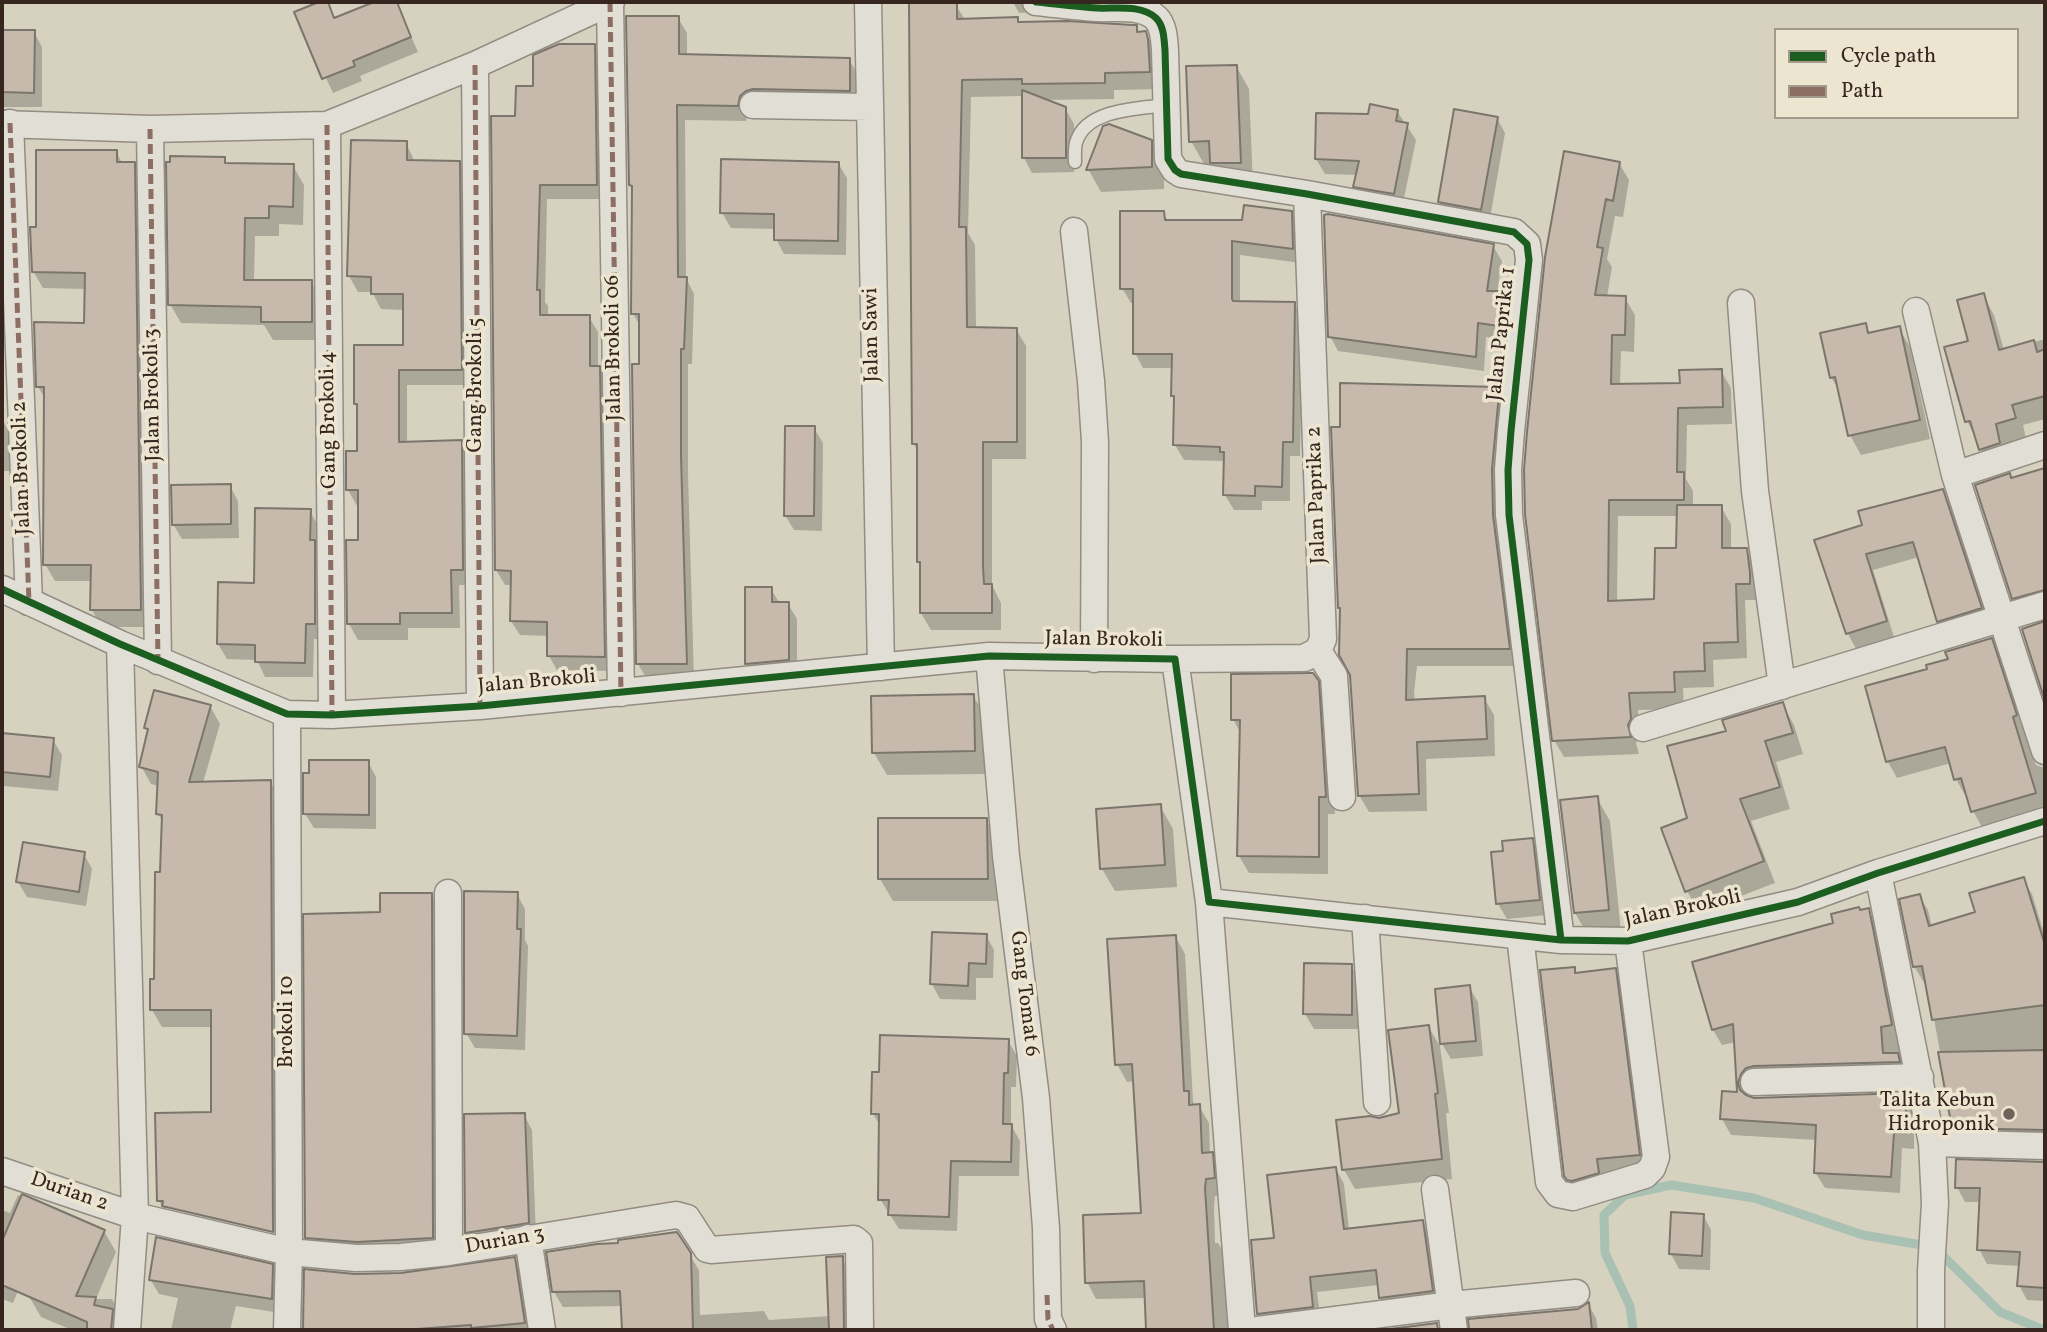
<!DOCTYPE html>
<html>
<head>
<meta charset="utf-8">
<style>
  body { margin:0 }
  #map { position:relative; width:2047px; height:1332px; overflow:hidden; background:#d7d2c0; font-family:Vollkorn,serif }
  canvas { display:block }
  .frame { position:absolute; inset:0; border:4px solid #372620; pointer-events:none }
  .legend { position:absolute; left:1774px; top:28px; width:245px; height:91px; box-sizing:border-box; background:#ece5d0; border:2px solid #a4998a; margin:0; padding:9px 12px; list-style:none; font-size:21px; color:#372620 }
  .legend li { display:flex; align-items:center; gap:14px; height:35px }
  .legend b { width:35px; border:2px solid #a4998a }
</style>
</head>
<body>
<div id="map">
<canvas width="2047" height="1332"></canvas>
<div class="frame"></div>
<ul class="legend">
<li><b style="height:9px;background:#1b5e20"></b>Cycle path</li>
<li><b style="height:9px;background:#8d6e63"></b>Path</li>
</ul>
</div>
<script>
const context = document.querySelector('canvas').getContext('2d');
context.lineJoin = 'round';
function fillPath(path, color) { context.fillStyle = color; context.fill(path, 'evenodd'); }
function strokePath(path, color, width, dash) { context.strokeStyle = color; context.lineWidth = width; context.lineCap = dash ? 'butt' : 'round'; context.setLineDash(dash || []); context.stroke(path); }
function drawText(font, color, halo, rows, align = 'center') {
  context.font = font + ' Vollkorn,serif'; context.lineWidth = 7; context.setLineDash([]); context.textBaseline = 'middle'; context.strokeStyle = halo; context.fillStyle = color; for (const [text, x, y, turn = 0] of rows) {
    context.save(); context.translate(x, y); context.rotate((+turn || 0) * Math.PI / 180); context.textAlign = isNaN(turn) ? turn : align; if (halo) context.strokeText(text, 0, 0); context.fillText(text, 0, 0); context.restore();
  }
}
fillPath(new Path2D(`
  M324,2l12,17 42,-17h18l22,50 -58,24 2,5 -29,12 -37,-80z
  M1013,2h140v4l-134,7z
  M956,5l9,15 38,5 133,2 3,6h6l10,17 4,39 -45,1v9l-70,1 21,8 9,16v48l-42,1 -8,-15 -1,-62 -52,1 -3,136 7,12 1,84h40l10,17v113h-34v126l9,18v27h-70l-10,-17v-46l-3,-5v-110l-4,-8z
  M678,18l9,15v23l162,4 9,14 -1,31 -109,7 -2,9 -61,-1 1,158 8,16 -2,70h-4v109l6,206h-47l-9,-15 3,-337 -8,-13v-124l-3,-5z
  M2,31l32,1 8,15v60h-40z
  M594,46l8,14 3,139h-58l-2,103 3,4v11h41l9,15v35l10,15 4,289 -55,-1 -8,-14v-20l-29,-1 -9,-14 2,-36h-8l-9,-15 21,-452 18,-30z
  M1236,66l13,23 4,96h-29l-12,-21h-8l-13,-23z
  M1397,111l19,29 -14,68 -38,-7 -9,-15 3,-11 -33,-1 -9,-15 53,-43z
  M1497,118l8,15 -16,91 -41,-7 -9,-15z
  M1151,142l13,23v24l-63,3 -13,-23z
  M406,143l9,19 44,1 9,16 2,206h-63v58l54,-1 9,16 1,127h-12l1,43h-52v12h-50l-9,-16 11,-82v-36h-3l-9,-16 11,-38v-42l-4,-6 50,-57v-37l-24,-1 -9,-17h-14l-9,-16z
  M116,152l7,12h11l9,17 7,446h-48l-10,-17v-29h-37l-10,-17 1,-164 -8,-13 47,-62 1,-36 -43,-1 -10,-17 5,-42z
  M224,159l3,5 66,2 11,19 -1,40 -24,-1v12h-24l-1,46h57l11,18v40h-49l-9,-15 -83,-2 -11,-19 1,-140z
  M838,163l9,15 -1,77 -62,-1 -8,-15v-10l-45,-1 -9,-15z
  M1619,163l10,17 -6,37 -8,-1 -8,43 5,8 -5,30 18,1 10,17 -1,37 -13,-1 -1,35 61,-1 40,-14 10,17 1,36 -45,1 -1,54 7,12v16h28l10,17v26h15l10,17 3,33h-14l2,58 -34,2 1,27 -31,1 1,21 -46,1 1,27 -3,6 3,11 -75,3 -10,-17 -8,-482zM1618,516h60v34l-22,51 -39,1z
  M1163,213l6,9h75l47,-9 9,15 1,35 -61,-8v48l54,1 9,15 -3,137h-10v45h-28v9h-28l-9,-15v-34l-41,-1 -9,-15 1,-44 -3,-5v-28h-30l-8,-15v-50h-4l-9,-15z
  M2,236l6,50h-6z
  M1493,246l9,15 -5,32h12l8,15 -3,34 -28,-5 -2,34 -146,-20 -8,-15z
  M1983,295l11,20 10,35 41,-11v80l-22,6 3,14 -34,31 -25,-49 3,-79z
  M1865,325l5,9 29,-6 11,19 20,92 -69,16 -11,-20 -10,-43 -9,-15z
  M1500,385l9,17 9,264h-101l-3,27 1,8 69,-3 10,17 1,41 -69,3 1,52 -58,1 -10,-17 -8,-121 -12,-67 2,-179 158,-39z
  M2,419l6,11 4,41h-10z
  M814,428l9,15 -1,88 -28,-1 -9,-15z
  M2045,469v140l-22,5 -10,-16 -2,-119z
  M230,486l8,15 1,37 -57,1 -9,-15z
  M1942,491l9,15 38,117 -42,13 -9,-15 -19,-64 -46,13 21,67 -38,12 -8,-15 -32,-93 48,-14z
  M310,511l8,15 5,113h-9l-1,38h-48l-8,-17 -30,-1 -9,-15 37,-59z
  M771,589l9,15h8l9,15v56l-42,3 -9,-15z
  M1991,640l9,16 36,109 9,3v41l-63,18 -9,-16 -5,-17 -3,1 -9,-16 -5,-16 -54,15 -9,-16 -21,-75 63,-17z
  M1312,674l16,26 7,114h-7v60l-79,-1 -10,-17 2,-122 -8,-15z
  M973,696l14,22 1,56 -101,1 -13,-22z
  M1782,704l12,21 9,29 -27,8 14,47 -39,12 24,62 -76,29 -12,-21 2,-72 39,-87z
  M210,706l10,18 -17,59 67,-1 11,17 1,450 -113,-31 -10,-17 54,-87v-87h-51l-10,-17 4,-30 8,-156 -6,-10 1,-28 -8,-2 -10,-18 8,-33 -3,-6zM166,1205l116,27 -1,4 -115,-27z
  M2,735l51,5 9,15 -4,36 -55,-5z
  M368,762l8,15v52l-62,-1 -9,-14z
  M1597,798l13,23 11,111 -33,3 -13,-22z
  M1160,806l13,23 4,58 -62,4 -13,-22z
  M986,820l13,23 1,58h-107l-13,-22z
  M1532,839l8,15 8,61 -41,4 -9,-15 7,-51z
  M84,854l8,15 -6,37 -59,-9 -9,-15z
  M2023,879l9,15 13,43v207l-83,-2 -8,-15 -27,-146h-4l-9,-15 5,-70 9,14 4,17 45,-14z
  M517,894l8,15v31l3,6 -3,104 -50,-2 -9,-15z
  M431,895l9,15 1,342h-126l-9,-15 76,-323z
  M1868,910l9,16 31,151 -159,13 -2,8 7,1 151,-4 9,16v38l-12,-1 -2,45 -75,-5 -10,-16 2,-32 -86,-5 -9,-16 17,-26 -3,-51 -14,3 -9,-15 122,-105z
  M986,935l8,15 -1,28h-17v22l-36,-1 -8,-15z
  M1175,936l10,18 8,147 2,5h4l10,17 1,31 12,18 1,23 -8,1 -1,10 1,37h3l10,17 6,70h-86l-2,-32 -50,1 -9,-17 55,-67 -7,-134 -8,1 -10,-18z
  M1351,965l9,15v49h-46l-9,-15z
  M1574,968l3,6 38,-4 8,15 24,184 -72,22 -9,-16z
  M1469,987l9,15 5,54 -32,3 -9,-15z
  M1428,1026l12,20 9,67h-3l6,66 -97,10 -11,-19 35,-51 21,-5z
  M1008,1041l9,15 -1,31h-5v38l9,16 -1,35h-60l-2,55 -58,-2 -19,-30 1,-72 -8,-13 8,-40z
  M466,1115h58l8,15 4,107 -61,11 -9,-15z
  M1957,1161l88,2v138l-18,-1 -8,-15 1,-19 -33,-2 -8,-15 2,-47h-16l-8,-15z
  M1336,1169l8,15 5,46 73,-8 9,15 9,69 -51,7 -9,-15 -1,-13 -62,7 4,30 -54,7 -9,-15 18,-74z
  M18,1195l18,7 11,19 -34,82 -11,-4v-89l8,3z
  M1703,1215l8,15 -1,40 -31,-1 -8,-15z
  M104,1231l12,21 -20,47h16l12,21v10h-52l-31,-13 -11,-19 5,-1z
  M689,1254l10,16 1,45 64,-4 5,9 61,-4 12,-58 9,16 1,56h-229l-1,-24 -59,1 -9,-15z
  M514,1259l10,18 9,53h-219l-9,-16 50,-39 47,-1z
  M272,1266l9,15 -1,32 -44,-7 -6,24h-59l7,-32 -19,-4 -9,-15z
  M1588,1304l8,14 2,12h-128v-9l108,-11z`), '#0003');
strokePath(new Path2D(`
  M1633,1330l-3,-24 -25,-53 -1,-38 21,-20 46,-10 83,13 109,37 71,12 66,65 44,18`), '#a8c1b3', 9);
const building = new Path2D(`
  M319,2h9l6,16 40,-16h23l14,35 -58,24 2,5 -33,13 -28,-67z
  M909,3h48v16l61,-2v5l49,-1 66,4h4v7l9,-1 2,8 2,33 -45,1v10l-83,1v-5l-60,1 -3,147h7l1,100 50,1v114h-34v124l1,18h8v29h-72v-51h-3v-118h-5z
  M626,16h53v38l171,4v33l-97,-2 -7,2 -6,5 -2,10 -61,-1 1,172h9l-3,72h-3v107l6,208h-51l-4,-300h7v-50h-8l1,-128 -3,-1z
  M2,30h33l-1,63 -32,-1z
  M559,44h36l2,141h-57l-3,105h3v25h50v51h10l5,291 -58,-1v-34l-37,-1 1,-50 -16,-1 -4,-454h24l1,-30h17v-31z
  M1237,65l4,98h-31l-1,-22 -20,1 -3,-76z
  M1022,90l44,17v51h-44z
  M1370,104l28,6 -2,11 12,2 -14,71 -41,-7 6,-26 -44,-2 1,-46 52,1z
  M1454,109l44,8 -17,93 -43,-8z
  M1109,124l43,16v27l-66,3 17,-44z
  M351,140l56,1v19l53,1 2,209h-63v72l63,-2 1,130h-12l1,43h-52v11h-53l-1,-84h12v-50h-12v-39h11v-47h-3v-59h49v-51h-32v-17l-24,-1z
  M36,150h81v12h18l6,448h-51l1,-45h-48l1,-178h-8l-2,-65 50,1 1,-50 -53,-1 -2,-45h6z
  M1564,151l56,11 -7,39 -7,-2 -9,48 6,1 -8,47 31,1 -1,39h-13l-1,49 69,-1 -1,-13 43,-1 1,38 -45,1 -1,64h7v28h-75l-1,101 46,-2 1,-51h21l1,-43h45v43h25l3,25v11h-14l2,58 -34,1 1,28 -31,1 1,20 -46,1 2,26 -3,6 3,12 -79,4 -27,-227 -1,-44 3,-38 18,-175z
  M170,156l55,1v6l69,1 -1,43 -24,-1v12h-24l-1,62h68v42h-51v-15l-93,-2 -2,-143h4z
  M721,159l118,3 -1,79 -64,-1v-26l-54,-1z
  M1244,205l48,6 1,38 -61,-8v58l1,2 62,1 -2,140h-10l-1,45 -27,-1v10l-32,-1 1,-43h-4v-5l-47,-2 1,-49h-3l1,-42h-39v-65h-13v-78h44l1,9h77z
  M1328,214l166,30 -7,47h23l-4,36 -28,-4 -2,34 -148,-20 -4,-122z
  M1984,293l15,57 35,-10 3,12 8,-3v47l-33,9 4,13 -20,6 4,19 -21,7 -9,-29 -5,1 -21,-75 24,-6 -11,-41z
  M1866,323l2,10 32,-7 20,94 -72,16 -13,-59 -5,1 -10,-45z
  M1340,383l158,4v-4h2l-8,86 1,46 17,134h-103l-1,51 79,-4 2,43 -70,3 2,52 -61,2 -8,-121 -11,-20 1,-47h-2l-7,-181h9z
  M785,426h30l-1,90h-30z
  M2045,468v122l-33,9 -37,-114 35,-12 1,5z
  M231,484v40l-59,1 -1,-40z
  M1943,489l39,119 -45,14 -24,-80 -47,12 21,67 -41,13 -32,-94 48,-15 -4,-14z
  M255,508l56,1 -1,31h5v84h-9l-1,39 -50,-1v-17l-38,-1 1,-62 36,1z
  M745,587h27v15h17v58l-44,4z
  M2045,621v80l-23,-72z
  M1992,638l25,77 -4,2 23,76 -65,19 -10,-34 -7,2 -9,-33 -59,15 -21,-76 62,-17 -1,-4 22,-6 -3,-7z
  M1309,673h4l6,8 7,116h-7v60l-82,-1 3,-136h-9v-46z
  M154,690l57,15 -22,77 82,-2 2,452 -111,-26 1,-5h-6l-2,-88 56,-1v-102h-61v-31h4l1,-107h5l2,-57 -6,-1 2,-42 -19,-5 9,-38 -4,-1z
  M974,694l1,57 -103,2 -1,-57z
  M1783,702l10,31 -28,8 15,46 -40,12 24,62 -79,31 -24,-64 26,-10 -20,-72 59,-15 -4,-11z
  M2,733l52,5 -4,39 -48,-5z
  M309,760h60v55l-66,-1v-41h6z
  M1598,796l11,114 -35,3 -14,-113z
  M1161,804l4,61 -65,4 -4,-60z
  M878,818h109l1,61h-110z
  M1533,838l7,62 -44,4 -5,-52 12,-1 -1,-10z
  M23,842l62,10 -6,40 -63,-10z
  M2024,877l21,68v60l-113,15 -10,-54 -9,1 -14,-68 21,-5 9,32 46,-14 -6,-19z
  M464,891l54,1 -1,37h4l-4,107 -53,-2z
  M380,893h52l1,345 -76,4 -52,-4 -2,-324 77,-2z
  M1859,907l1,3 9,-2 23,117 -11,2 2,26h15l2,9 -146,4 -8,2 -5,6 -3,9 2,7 6,5 8,3 152,-5v40h-12l-3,44 -77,-4 2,-48 -96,-6 2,-28 15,1 -4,-68 -21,6 -20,-68 141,-39 -2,-9z
  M932,932l55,2 -1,30 -17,-1 -1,23 -38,-2z
  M1176,935l8,156h5v14l11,-1 2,49 11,-1 2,26 -9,1 -1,9 9,142h-68l-2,-49 -59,2 -2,-68 58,-2 -9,-149 -17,1 -8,-126z
  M1304,963l48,1v51l-49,-1z
  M1575,967v6l41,-5 24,187 -43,4 2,14 -27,8 -5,-1 -3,-4 -24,-206z
  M1470,985l6,56 -36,3 -5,-55z
  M1429,1025l9,68 -3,1 7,65 -100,11 -6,-50 34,-4 9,2 20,-5 -11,-83z
  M880,1035l129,4 -1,34h-4l-1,51h9l-1,38 -60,-1 -2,56 -61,-2 1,-15h-11l1,-86h-8l1,-42h7z
  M2045,1050v80l-93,-2 -14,-76z
  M525,1113l4,110 -64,10 -1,-119z
  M1956,1159l89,3v126l-28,-2 3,-34 -43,-2 3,-62h-25z
  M1336,1167l8,62 79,-9 10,71 -54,7 -3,-28 -66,7 3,30 -56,7 -6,-74 23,-2 -7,-63z
  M22,1194l83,36 -29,66 20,1 -2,8 19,4 -2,21h-24v-8l-85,-37v-44z
  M1671,1212l33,2 -2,42 -33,-2z
  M677,1232l14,21 2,77h-71l-2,-39 -68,1 -6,-40 51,-8 21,-1v-3z
  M156,1237l117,27 -1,35 -123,-19z
  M843,1256l1,74h-15l-3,-73z
  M515,1257l10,66 -54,5v-3l-68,5h-100l1,-61 51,5 46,-1z
  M1589,1302l3,28h-123l-1,-11 110,-10z
  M1437,1323l1,7h-56z`);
fillPath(building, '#c8b9ad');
strokePath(building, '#7b766c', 2);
const lane = new Path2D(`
  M1075,162c0,-7 -1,-16 2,-22 11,-31 61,-31 88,-35`);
const street = new Path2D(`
  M610,2l11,691
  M868,2l13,665
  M1036,2c20,2 41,5 61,6 18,1 44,-4 59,10 8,8 8,21 9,32l3,109 7,11 6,4 126,20 207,38 13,12 2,16 -18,171 -3,39 1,45 52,425
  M475,65l5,641
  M753,105l117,2
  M10,123l19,479
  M2,124l148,5 177,-4 148,-60 136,-63
  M327,125l5,590
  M150,129l8,532
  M1074,231l17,150 4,61 -1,217
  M1741,303l14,188 27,195
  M1916,311l39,164 90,276
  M1955,475l90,-30
  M2,589l118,55 167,70 45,1 148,-9 509,-50 186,3 34,243 352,38 67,1 170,-39 80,-29 167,-52
  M120,644l15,572 -8,114
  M1318,651l16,25 8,121
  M989,656l17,200 30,242 10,130 2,91 5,11
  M1175,659l129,-1 14,-7 5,-12 -16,-445
  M1643,728l402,-123
  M1878,873l54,270 3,60 -4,68v59
  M448,893l1,359
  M1209,902l33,428
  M1365,918l12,184
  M1520,936l29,246 9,12 15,3 72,-22 7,-7 4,-11 -28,-216
  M1754,1082l166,-5
  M1932,1143l113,3
  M2,1171l133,45 154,36 67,6 45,-1 48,-5 227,-37 11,3 20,31 4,1 143,-11 5,4 1,87
  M1435,1189l19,141
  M528,1238l14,92
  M287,1330l2,-78 -2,-538
  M1258,1330l193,-25 125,-12`);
strokePath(lane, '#928c82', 15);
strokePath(street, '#928c82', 29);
strokePath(lane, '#e1ded5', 12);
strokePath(street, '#e1ded5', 26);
strokePath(new Path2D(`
  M610,2l11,691
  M475,65l5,641
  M10,123l19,479
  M327,125l5,590
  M150,129l8,532
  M1047,1295l1,24 5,11`), '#8d6e63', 5, [10, 5]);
strokePath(new Path2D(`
  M1036,2c20,2 41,5 61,6 18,1 44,-4 59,10 8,8 8,21 9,32l3,109 7,11 6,4 126,20 207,38 13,12 2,16 -18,171 -3,39 1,45 52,425
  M2,589l118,55 167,70 45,1 148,-9 509,-50 186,3 34,243 352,38 67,1 170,-39 80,-29 167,-52`), '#1b5e20', 7);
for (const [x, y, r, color] of [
  [2009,1114,7,"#6f6258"]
]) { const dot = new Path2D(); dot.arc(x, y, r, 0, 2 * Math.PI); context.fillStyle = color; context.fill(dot); strokePath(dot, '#ece5d0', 2.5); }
drawText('21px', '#372620', '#ece5d0', [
  ["Jalan Paprika 1",1503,334,-84],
  ["Jalan Sawi",873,335,-91],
  ["Jalan Brokoli 06",615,348,-91],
  ["Gang Brokoli 5",477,385,-90],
  ["Jalan Brokoli 3",154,395,-91],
  ["Gang Brokoli 4",330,420,-91],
  ["Jalan Brokoli 2",23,468,-92],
  ["Jalan Paprika 2",1318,495,-92],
  ["Jalan Brokoli",1104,641,1],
  ["Jalan Brokoli",537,683,-5],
  ["Jalan Brokoli",1683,910,-12],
  ["Gang Tomat 6",1023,994,83],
  ["Brokoli 10",288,1022,-90],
  ["Durian 2",69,1193,19],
  ["Durian 3",505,1242,-10]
]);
drawText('21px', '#372620', '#ece5d0', [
  ["Talita Kebun",1995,1102],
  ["Hidroponik",1995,1126]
], 'right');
</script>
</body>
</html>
